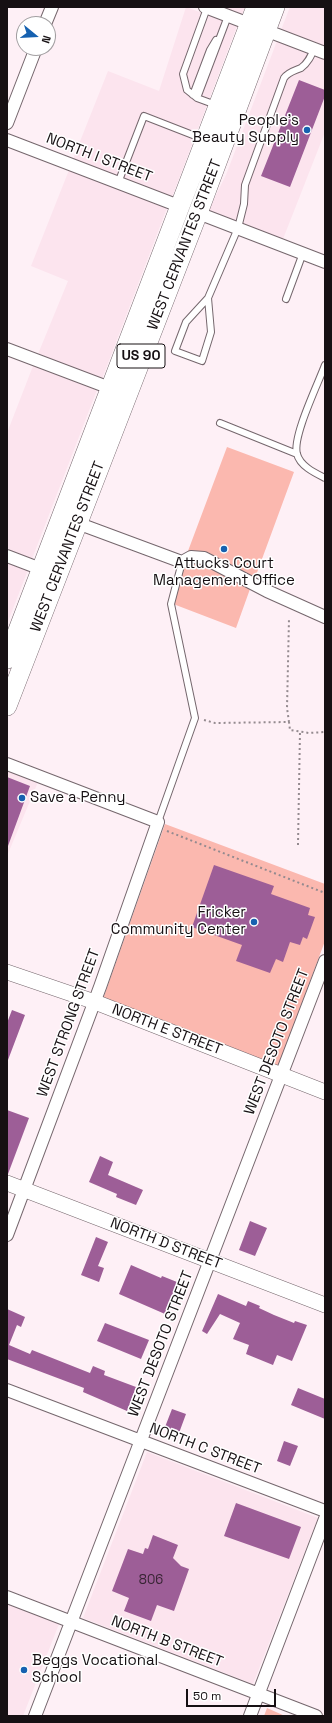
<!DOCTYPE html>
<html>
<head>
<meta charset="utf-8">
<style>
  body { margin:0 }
  #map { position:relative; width:332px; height:1723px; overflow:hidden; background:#fef0f6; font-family:"Space Grotesk",sans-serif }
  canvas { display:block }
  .frame { position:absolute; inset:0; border:8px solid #161013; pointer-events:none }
  .north { position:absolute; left:16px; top:16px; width:40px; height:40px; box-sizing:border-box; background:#fff; border:1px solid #a29fa1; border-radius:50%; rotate:108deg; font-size:11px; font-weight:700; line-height:16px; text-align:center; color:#161013 }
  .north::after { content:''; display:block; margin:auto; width:14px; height:18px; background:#1661b0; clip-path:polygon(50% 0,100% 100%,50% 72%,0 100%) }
  .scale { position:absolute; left:186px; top:1689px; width:90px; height:18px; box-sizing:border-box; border:2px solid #161013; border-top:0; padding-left:5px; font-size:12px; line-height:14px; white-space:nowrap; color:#161013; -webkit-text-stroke:3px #fff; paint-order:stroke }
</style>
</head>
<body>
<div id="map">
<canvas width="332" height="1723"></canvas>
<div class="frame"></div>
<div class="north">N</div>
<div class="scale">50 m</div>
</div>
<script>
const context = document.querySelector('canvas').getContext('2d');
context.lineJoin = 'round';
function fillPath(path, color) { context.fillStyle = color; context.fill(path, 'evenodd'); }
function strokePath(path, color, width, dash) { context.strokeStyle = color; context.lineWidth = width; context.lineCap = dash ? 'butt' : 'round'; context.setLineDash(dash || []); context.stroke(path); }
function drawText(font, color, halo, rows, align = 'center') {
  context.font = font + ' "Space Grotesk",sans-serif'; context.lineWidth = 3; context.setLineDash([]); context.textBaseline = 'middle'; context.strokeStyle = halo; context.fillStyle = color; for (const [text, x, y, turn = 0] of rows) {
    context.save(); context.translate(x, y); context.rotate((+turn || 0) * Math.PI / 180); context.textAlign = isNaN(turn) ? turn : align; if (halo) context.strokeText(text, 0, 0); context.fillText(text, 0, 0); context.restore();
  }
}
fillPath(new Path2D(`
  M186,7l51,19 -65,171 -99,-38 35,-88 51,20z
  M222,7h23l-3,8z
  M290,7h35v39l-44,-16z
  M277,41l48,18v73l-42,107 -75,-28 18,-36z
  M69,170l98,38 -65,171 -64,-25 30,-73 -37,-15z
  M33,366l64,24 -65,169 -25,-9v-117z
  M7,563l21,7 -21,54z
  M7,771l31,11 -31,74z
  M147,1452l171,66 -65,166 -170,-66z
  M7,1604l52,20 -36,92h-16z`), '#fce4ee');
fillPath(new Path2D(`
  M227,447l67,25 -39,106 -48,-26 -19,-1z
  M193,563l10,1 47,25 -14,39 -68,-26 13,-35z
  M165,824l160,60v57l-47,126 -175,-68z
  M267,1708l18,8h-21z`), '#fbb8af');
fillPath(new Path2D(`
  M299,80l26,10v6l-35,91 -29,-11z
  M7,777l23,9 -22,60 -1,-1z
  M214,865l60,21 -3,8 39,14 -2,7 7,2 -8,22 -4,-2 -3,8 -10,-3 -7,20 -7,-3 -6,14 -34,-12 6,-16 -50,-18z
  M12,1010l13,5 -17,45 -1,-37z
  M7,1110l22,8 -21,56h-1z
  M100,1156l13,6 -5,13 35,15 -7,15 -20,-8 1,-3 -28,-12z
  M250,1221l17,7 -12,28 -16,-6z
  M96,1237l12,5 -10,24 6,2 -5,14 -18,-7z
  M131,1265l30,13 1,-2 15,6 -12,32 -46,-20z
  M218,1294l28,12 2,-5 12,5 -1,2 15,7 20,8 1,-2 12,4 -15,36 -15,-6 -4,10 -27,-11 3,-9 -16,-6 7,-16 -20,-9 -13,20 -5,-3z
  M7,1309l18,8 -4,10 -4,-2 -8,20 21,9 2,-4 58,23 3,-7 12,5 -1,4 32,12 -9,24 -44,-19 1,-4 -77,-29z
  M105,1323l44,17 -8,19 -44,-18z
  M298,1388l27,11v20l-34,-14z
  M172,1409l14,5 -7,19 -14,-6z
  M284,1441l14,5 -8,20 -13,-5z
  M236,1503l65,24 -12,32 -65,-23z
  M153,1535l25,10 -5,13 8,8 8,3 -15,42 -17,-6 -6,16 -27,-10 5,-13 -17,-7 16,-42 15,5 2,-6 3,1z`), '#9d5e97');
const service = new Path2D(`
  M193,95l17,-45 6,-10
  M197,98l-10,-8 -4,-16 24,-66
  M216,105l-19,-7 31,-82
  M118,183l26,-67 59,23
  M208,298l-22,24 -11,29 27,10 9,-29 -3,-34 30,-70 6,-24 1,-19 39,-107c4,-6 10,-7 17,-10 7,-5 10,-12 13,-19
  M286,299l17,-46
  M325,365c-7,19 -33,72 -28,89 3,12 18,19 28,24
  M220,423l77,31
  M158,822l37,-104 -24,-114 11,-42`);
const minor = new Path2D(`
  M205,7l120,46
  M45,24l7,-17
  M7,123l29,-75
  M7,140l172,66
  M198,213l127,49
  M7,349l103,39
  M77,523l105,39 9,-5 13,1 63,33 58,26
  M7,556l34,13
  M7,764l151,58 -58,165 -93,248
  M7,1390l318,121
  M7,1597l309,119
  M35,1716l290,-755
  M250,1716l75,-197`);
const tertiary = new Path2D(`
  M7,972l88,30 230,90
  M7,1183l318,122`);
const primary = new Path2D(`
  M7,659l249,-652
  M7,706l191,-493 77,-206`);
strokePath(service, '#75676d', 8);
strokePath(minor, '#75676d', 14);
strokePath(tertiary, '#75676d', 16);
strokePath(primary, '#75676d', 20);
strokePath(new Path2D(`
  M204,720l11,3 74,-1 1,8 19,3 16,-1
  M289,722l-2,-14 2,-90
  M167,831l158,62
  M298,845l2,-114`), '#948a8f', 2, [2, 3]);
strokePath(service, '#fff', 6);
strokePath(minor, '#fff', 12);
strokePath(tertiary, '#fff', 15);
strokePath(primary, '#fff', 19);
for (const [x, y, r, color] of [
  [307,130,4,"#1661b0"],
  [224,549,4,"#1661b0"],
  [22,798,4,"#1661b0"],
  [254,922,4,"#1661b0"],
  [24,1670,4,"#1661b0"]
]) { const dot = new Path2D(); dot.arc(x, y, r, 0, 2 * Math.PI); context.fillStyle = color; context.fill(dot); strokePath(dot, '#fff', 1.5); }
drawText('13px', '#382434', null, [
  ["806",151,1580]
]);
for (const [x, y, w] of [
  [141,356,48]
]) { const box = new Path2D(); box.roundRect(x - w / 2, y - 12, w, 24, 3); context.fillStyle = '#fff'; context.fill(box); strokePath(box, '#161013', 1); }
drawText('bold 14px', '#161013', null, [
  ["US 90",141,356]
]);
drawText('15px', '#161013', '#fff', [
  ["People's",299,121],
  ["Beauty Supply",299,138],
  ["Attucks Court",224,564,"center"],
  ["Management Office",224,581,"center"],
  ["Save a Penny",30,798,"left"],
  ["Fricker",246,913],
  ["Community Center",246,930],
  ["Beggs Vocational",32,1661,"left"],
  ["School",32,1678,"left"]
], 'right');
drawText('15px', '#161013', '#fff', [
  ["NORTH I STREET",99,158,21],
  ["WEST CERVANTES STREET",185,245,-69],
  ["WEST CERVANTES STREET",68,547,-69],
  ["WEST STRONG STREET",69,1023,-70],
  ["NORTH E STREET",167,1030,21],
  ["WEST DESOTO STREET",277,1042,-69],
  ["NORTH D STREET",166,1244,21],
  ["WEST DESOTO STREET",161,1344,-69],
  ["NORTH C STREET",205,1449,21],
  ["NORTH B STREET",167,1642,21]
]);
</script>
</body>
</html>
